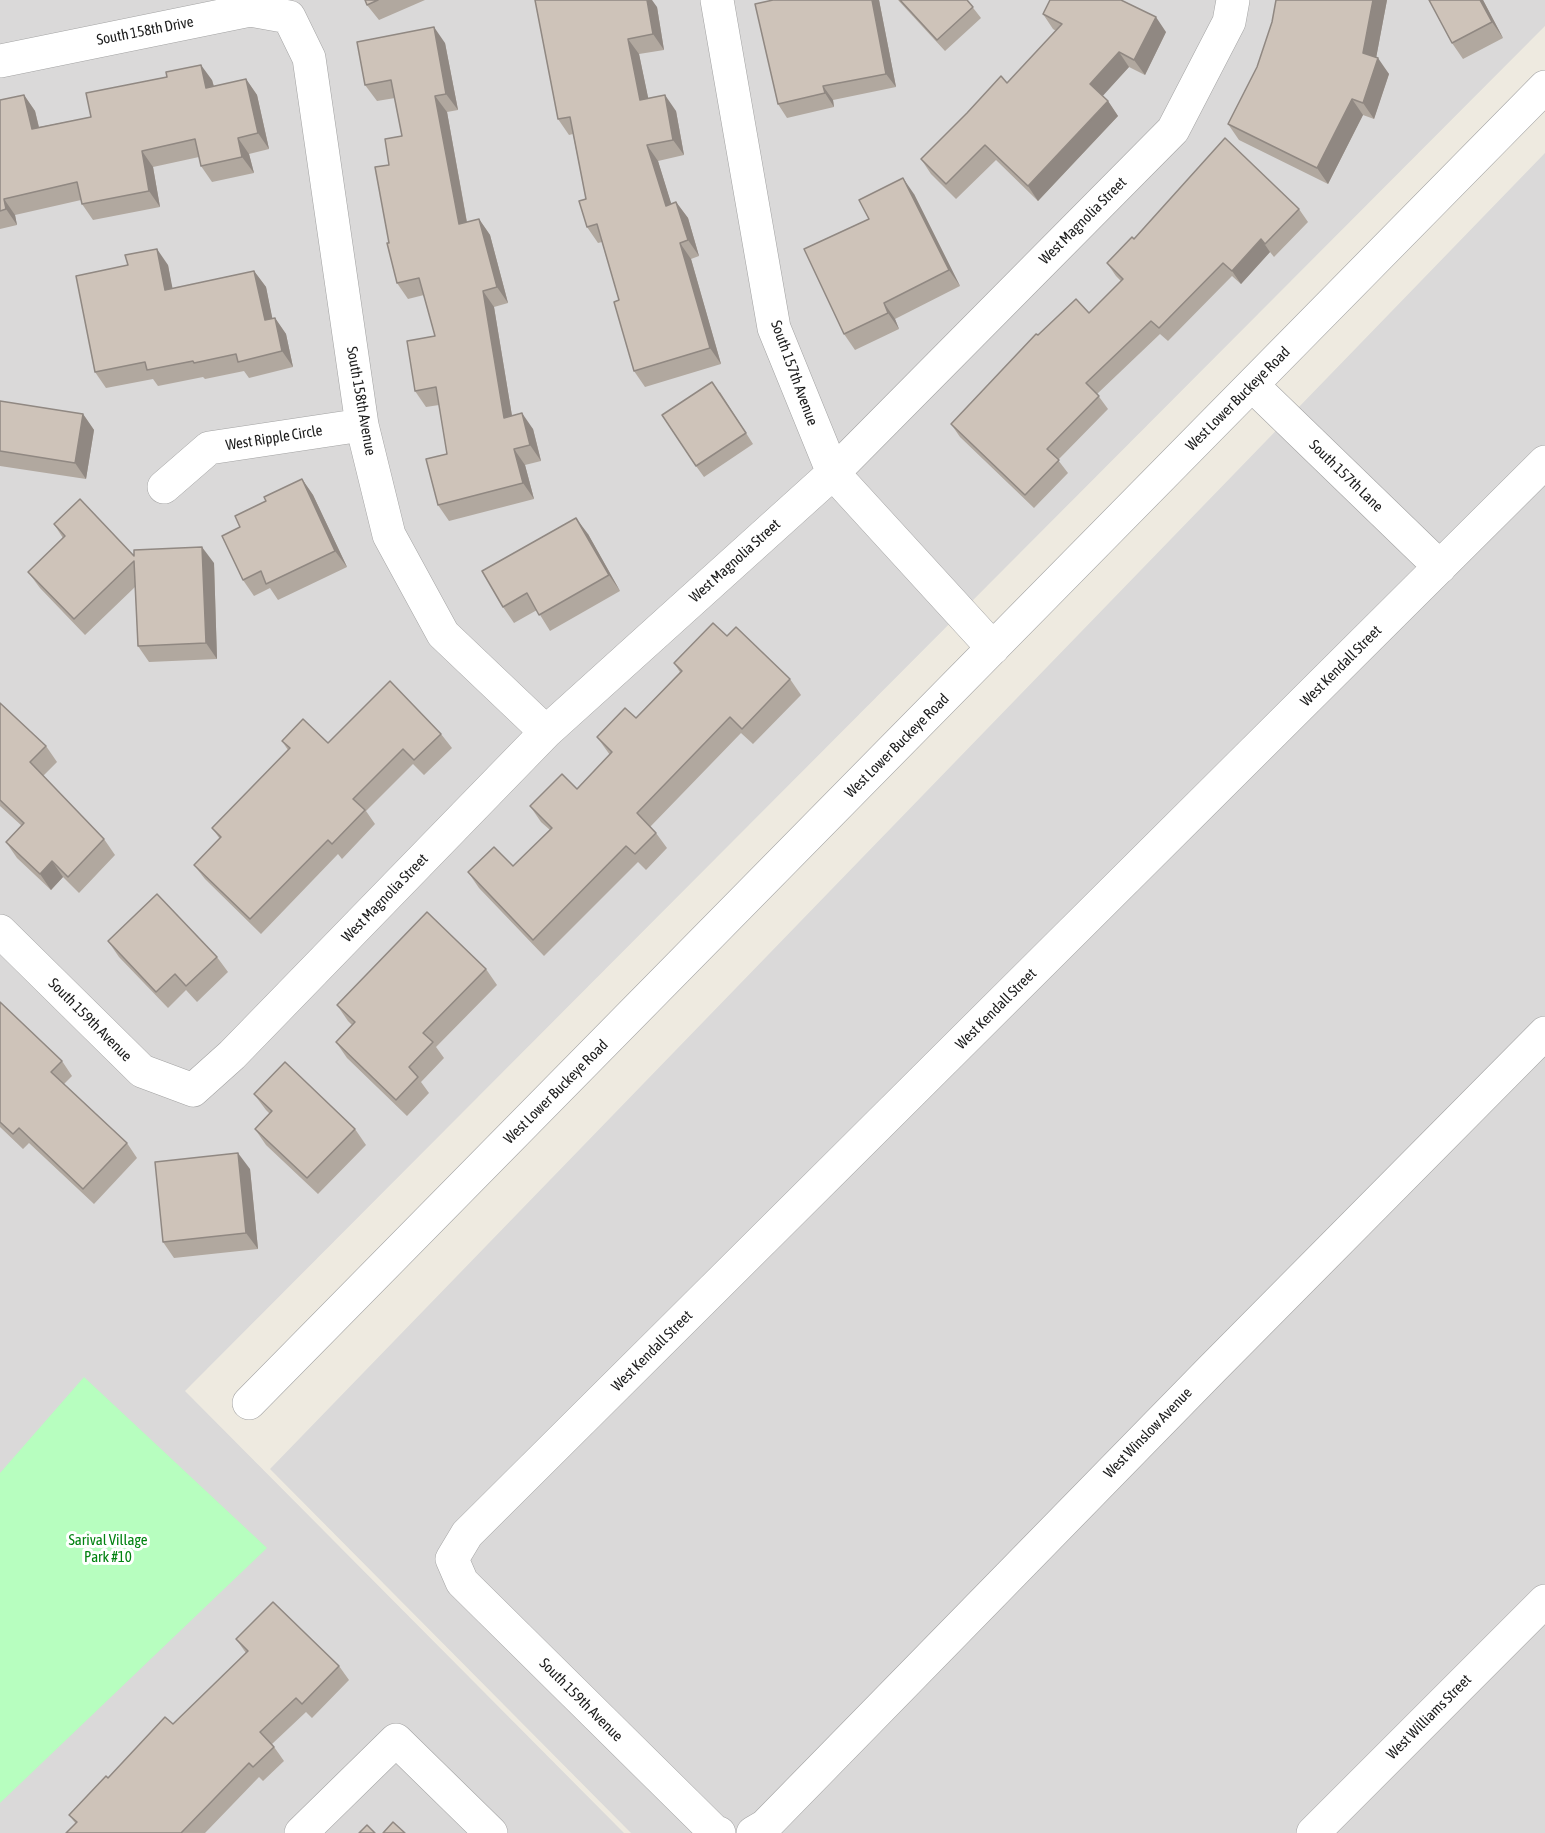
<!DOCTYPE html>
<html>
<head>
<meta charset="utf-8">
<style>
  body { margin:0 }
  canvas { display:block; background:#eeeae0 }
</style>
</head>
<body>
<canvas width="1545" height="1833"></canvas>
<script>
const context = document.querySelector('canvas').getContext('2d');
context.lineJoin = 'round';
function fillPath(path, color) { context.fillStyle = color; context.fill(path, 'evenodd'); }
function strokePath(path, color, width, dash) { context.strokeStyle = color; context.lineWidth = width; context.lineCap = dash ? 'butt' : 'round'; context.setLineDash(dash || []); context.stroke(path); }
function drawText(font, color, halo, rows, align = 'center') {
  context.font = font + ' "Asap Condensed",sans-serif'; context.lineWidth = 6; context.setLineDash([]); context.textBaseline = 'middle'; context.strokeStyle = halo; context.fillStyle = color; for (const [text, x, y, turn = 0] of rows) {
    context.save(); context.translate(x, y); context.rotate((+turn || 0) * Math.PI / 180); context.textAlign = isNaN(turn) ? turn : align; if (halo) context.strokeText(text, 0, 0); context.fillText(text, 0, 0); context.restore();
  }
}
fillPath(new Path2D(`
  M0,0h1545v26l-1360,1365 439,442h-624z
  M1545,153v1680h-914l-361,-364z`), '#dad9d9');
fillPath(new Path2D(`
  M84,1377l183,171 -267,255v-330z`), '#b7febf');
const street = new Path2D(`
  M717,0l57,328 59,145 160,175
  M0,61l250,-51 39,7 20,41 53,367 27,110 54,99 103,98
  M1252,385l188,182
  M164,487l45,-39 153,-23
  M0,931l142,140 51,19 39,-35 314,-323 287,-259 340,-343 56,-108 4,-22
  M249,1403l1296,-1316
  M301,1833l95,-93 95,93
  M719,1833l-5,-2 -252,-249 -10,-23 15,-25 1078,-1072
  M753,1833l12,-7 447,-457 333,-336
  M1313,1833l232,-232`);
strokePath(street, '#a3a3a3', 34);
strokePath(street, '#fff', 33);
fillPath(new Path2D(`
  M365,0h60l-46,20 -12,-15z
  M535,0l122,7 7,43 -25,4 9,44 28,13 8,44 -26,6 13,43 5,-2 12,16 11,38 -8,3 30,105 -76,23 -11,-16 -15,-71 -17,-58 -4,1 -11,-16 -1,-28 -13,-65 -4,1 -11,-16z
  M879,0l17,87 -63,13 1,7 -47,11 -9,-14z
  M898,0h69l14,18 -36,33z
  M1276,0h111l-11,58 13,16 -15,45 -11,-4 -35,69 -89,-44 -11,-16 29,-57 15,-45z
  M1429,0h54l20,38 -40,21 -11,-16z
  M1043,14l123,18 -21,43 -16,-8 -27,29 6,5 10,15 -80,85 -42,-41 -40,39 -25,-25 -10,-15 86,-76 49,-52 -3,-2z
  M445,43l13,67 -11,2 20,110 12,-3 11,16 18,68 -14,4 18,109 21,13 8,32 -16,4 9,34 -85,22 -11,-16 9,-51 -8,-49 -13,2 -11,-16 20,-55 -11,-41 -16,4 -11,-16 -8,-40v-78l13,-29 -7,-38 -18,3 -12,-16z
  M246,79l11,16 12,54 -20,5 5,19 -42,9 -11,-16 -2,-9 -46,10 7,40 -67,13 -11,-16 -1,-4 -66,15 2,10 -17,4v-129l24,-5 11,16 4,16 52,-10 121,-37 2,6z
  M914,194l46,92 -65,33 4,10 -44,21 -11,-16 25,-115z
  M1299,209l9,13 -34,35 -4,-5 -29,32 -9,-8 -64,65 -8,-7 -63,60 11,15 -50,51 10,13 -34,35 -74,-71 -9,-13 87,-89 51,-22 32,-32 -5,-5 -9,-13 27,-24z
  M168,265l4,24 82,-18 12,16 6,31h3l11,16 7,33 -44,11 -5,-7 -39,8 -2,-2 -45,9 -5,-7 -47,9 -11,-16z
  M720,392l33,52 -49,33 -8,-11z
  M0,401l83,13 11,16 -8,49 -86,-13z
  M302,479l11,16 34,72 -69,33 -8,-12 -16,8 -11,-16 -3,-53 26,-26z
  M54,524l80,32 80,7 3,96 -68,3 -11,-16 -3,-59 -50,48 -45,-47 -12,-16 35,-34z
  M588,534l32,57 -70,40 -13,-21 -23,13 -11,-16z
  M727,636l63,43 11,16 -48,49 -12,-11 -91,94 6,6 11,15 -21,22 -8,-8 -94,94 -65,-68 -11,-16 45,-6 37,-36 -9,-8 -11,-16 47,-17 33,-34 -13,-18 39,-19 44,-46 -6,-9z
  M0,703l46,43 11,16 -14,14 61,63 11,16 -36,38 -16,-16 -12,13 -34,-32 -11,-16 16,-16 -22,-20z
  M441,734l11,14 -28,27 -11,-11 -47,47 9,13 -33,35 -4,-5 -77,80 -56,-55 -11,-14 26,-26 -8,-11 76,-78 -6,-9 46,2z
  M108,941l109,16 11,15 -31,30 -11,-12 -18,18 -49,-51z
  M486,969l11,16 -61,62 8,11 -23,24 8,11 -22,23 -60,-58 -11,-16 16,-17 -4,-4 -11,-16z
  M0,1002l62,59 10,15 -8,8 63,59 10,15 -43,46 -65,-61 -6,6 -23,-22z
  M254,1094l101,35 11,16 -48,49 -52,-49 -11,-16 15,-15 -4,-4z
  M250,1169l8,80 -84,9 -11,-16z
  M236,1639l103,27 10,14 -37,38 -6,-6 -34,32 12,17 -21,20 -4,-4 -54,56h-139l10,-9 -7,-9 39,-37 65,-54 73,-71z`), '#b1a89f');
fillPath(new Path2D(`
  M647,0h5l5,7 7,43 -11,-16z
  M872,0h7l17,87 -10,-13z
  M1373,0h14l-13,69 -11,-16z
  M1480,0h3l20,38 -11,-16z
  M1156,17l10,15 -21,43 -11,-15z
  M434,27l11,16 13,67 -12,-16z
  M628,39l11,15 13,62 -12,-16z
  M1119,52l10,15 -29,32 -10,-15z
  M1378,58l11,16 -15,45 -11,-16z
  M201,65l11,15 6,23 -12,-15z
  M246,79l11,16 12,54 -11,-16z
  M823,86l10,14 1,7 -9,-14z
  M24,95l11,16 8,34 -11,-16z
  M665,95l11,16 8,44 -11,-15z
  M435,96l12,16 23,128 -11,-16z
  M1352,99l11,16 -35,69 -11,-16z
  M1108,101l10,15 -80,85 -10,-15z
  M238,138l11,16 5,19 -12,-16z
  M647,145l11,16 19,61 -11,-16z
  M142,151l11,16 7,40 -11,-16z
  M903,178l11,16 46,92 -11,-16z
  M4,199l11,16 2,10 -11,-16z
  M676,202l12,16 11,38 -11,-16z
  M479,219l11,16 18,68 -11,-16z
  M1261,239l9,13 -29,32 -9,-13z
  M680,243l11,16 30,105 -11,-16z
  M157,249l11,16 8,41 -11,-16z
  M254,271l12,16 10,49 -11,-16z
  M483,291l11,16 21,127 -11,-16z
  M884,303l11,16 4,10 -11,-16z
  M275,318l11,16 7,33 -11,-16z
  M522,413l11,16 8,32 -11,-16z
  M83,414l11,16 -8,49 -11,-16z
  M514,449l11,16 9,34 -11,-16z
  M302,479l11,16 34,72 -12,-16z
  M576,518l12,16 32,57 -11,-16z
  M202,547l12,16 3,96 -11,-16z
  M52,861l11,16 -12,13 -11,-16z
  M238,1153l12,16 8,80 -12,-16z`), '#908882');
const building = new Path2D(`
  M365,0h13l-11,5z
  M535,0h112l6,34 -25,5 12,61 25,-5 8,45 -26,5 19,61 10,-4 12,38 -8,3 30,105 -76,23 -20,-69 5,-2 -22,-76 -10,3 -8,-26 7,-2 -16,-82 -12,2z
  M773,0h99l14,74 -63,12 2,7 -47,11 -23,-100z
  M900,0h67l6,7 -36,33z
  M1050,0h71l35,17 -22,43 -15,-8 -29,32 18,17 -80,85 -43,-41 -39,39 -25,-25 46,-46 34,-37 6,7 55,-59 -19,-10z
  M1276,0h97l-10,53 15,5 -15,45 -11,-4 -35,69 -89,-44 29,-57 15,-45z
  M1429,0h51l12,22 -40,21z
  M434,27l12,67 -11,2 24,128 20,-5 18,68 -14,4 21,127 18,-5 8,32 -16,4 9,34 -85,22 -12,-46 21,-5 -11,-67 -21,4 -8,-50 28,-5 -16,-58 -22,5 -10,-40h2l-14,-76 14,-2 -4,-26 17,-3 -11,-56 -26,5 -8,-43z
  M201,65l5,23 40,-9 12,54 -20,5 4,19 -41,9 -6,-27 -53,12 7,40 -67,13 -5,-22 -73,17 2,10 -6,2v-111l24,-5 8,34 59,-12 -5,-24 81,-16 -1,-5z
  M1225,138l74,71 -34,35 -4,-5 -29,32 -9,-8 -64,65 -8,-7 -65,62 13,13 -52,53 12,11 -34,35 -74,-71 85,-90 2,1 38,-36 13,14 34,-34 -16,-16 25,-26 2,2z
  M903,178l46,92 -65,33 4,10 -44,21 -40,-85 65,-30 -10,-19z
  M157,249l8,41 89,-19 11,49 10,-2 7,33 -44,11 -2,-8 -42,9 -1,-2 -46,9 -2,-8 -50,10 -19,-96 52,-11 -3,-10z
  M712,382l34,51 -50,33 -34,-51z
  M0,401l83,13 -8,49 -75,-12z
  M302,479l33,72 -69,33 -5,-13 -18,9 -21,-44 18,-9 -5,-11 31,-15 -2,-4z
  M80,499l54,57v-6l68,-3 4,96 -68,3 -4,-85 -60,58 -46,-47 37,-36 -11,-12z
  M576,518l33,57 -70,40 -12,-22 -24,14 -21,-36z
  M713,623l14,13 9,-9 54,52 -48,50 -12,-12 -93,96 19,20 -21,21 -9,-8 -93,94 -65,-68 26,-25 19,19 39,-38 -22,-22 32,-32 15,15 35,-37 -15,-15 28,-29 11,10 46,-47 -8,-8z
  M390,681l51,53 -27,26 -11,-11 -50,50 12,11 -33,34 -4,-4 -78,79 -56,-54 27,-28 -9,-9 78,-80 -8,-7 21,-22 25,24z
  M0,703l46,43 -16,16 74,77 -36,38 -16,-16 -12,13 -34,-32 18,-19 -24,-23z
  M157,894l60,63 -31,29 -11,-12 -19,18 -48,-51z
  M427,912l59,57 -63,64 10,9 -24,25 9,10 -22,23 -60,-58 19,-20 -18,-17z
  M0,1002l62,59 -11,11 76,71 -44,46 -64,-61 -6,6 -13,-12z
  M285,1062l70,67 -48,49 -52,-49 17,-18 -18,-17z
  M238,1153l8,80 -83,9 -8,-80z
  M273,1602l66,64 -37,38 -6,-6 -36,34 14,15 -21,20 -4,-4 -68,70h-115l11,-11 -8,-7 37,-39 2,2 57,-61 8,7 75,-73 -12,-12z
  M393,1822l12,11h-22z
  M367,1825l8,8h-16z`);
fillPath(building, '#cec3b9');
strokePath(building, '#908882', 1.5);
drawText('15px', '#1c1c1c', '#fff', [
  ["South 158th Drive",145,31,-11],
  ["West Magnolia Street",1083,221,-45],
  ["South 157th Avenue",794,373,70],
  ["West Lower Buckeye Road",1238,399,-45],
  ["South 158th Avenue",361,401,80],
  ["West Ripple Circle",274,438,-9],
  ["South 157th Lane",1346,476,44],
  ["West Magnolia Street",735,561,-42],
  ["West Kendall Street",1341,666,-45],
  ["West Lower Buckeye Road",897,746,-45],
  ["West Magnolia Street",385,898,-46],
  ["West Kendall Street",996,1009,-45],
  ["South 159th Avenue",90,1020,45],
  ["West Lower Buckeye Road",556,1092,-45],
  ["West Kendall Street",652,1351,-45],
  ["West Winslow Avenue",1148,1433,-46],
  ["South 159th Avenue",581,1700,45],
  ["West Williams Street",1429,1717,-45]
]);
drawText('15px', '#018210', '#fff', [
  ["Sarival Village",108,1540],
  ["Park #10",108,1557]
]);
</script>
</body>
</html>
